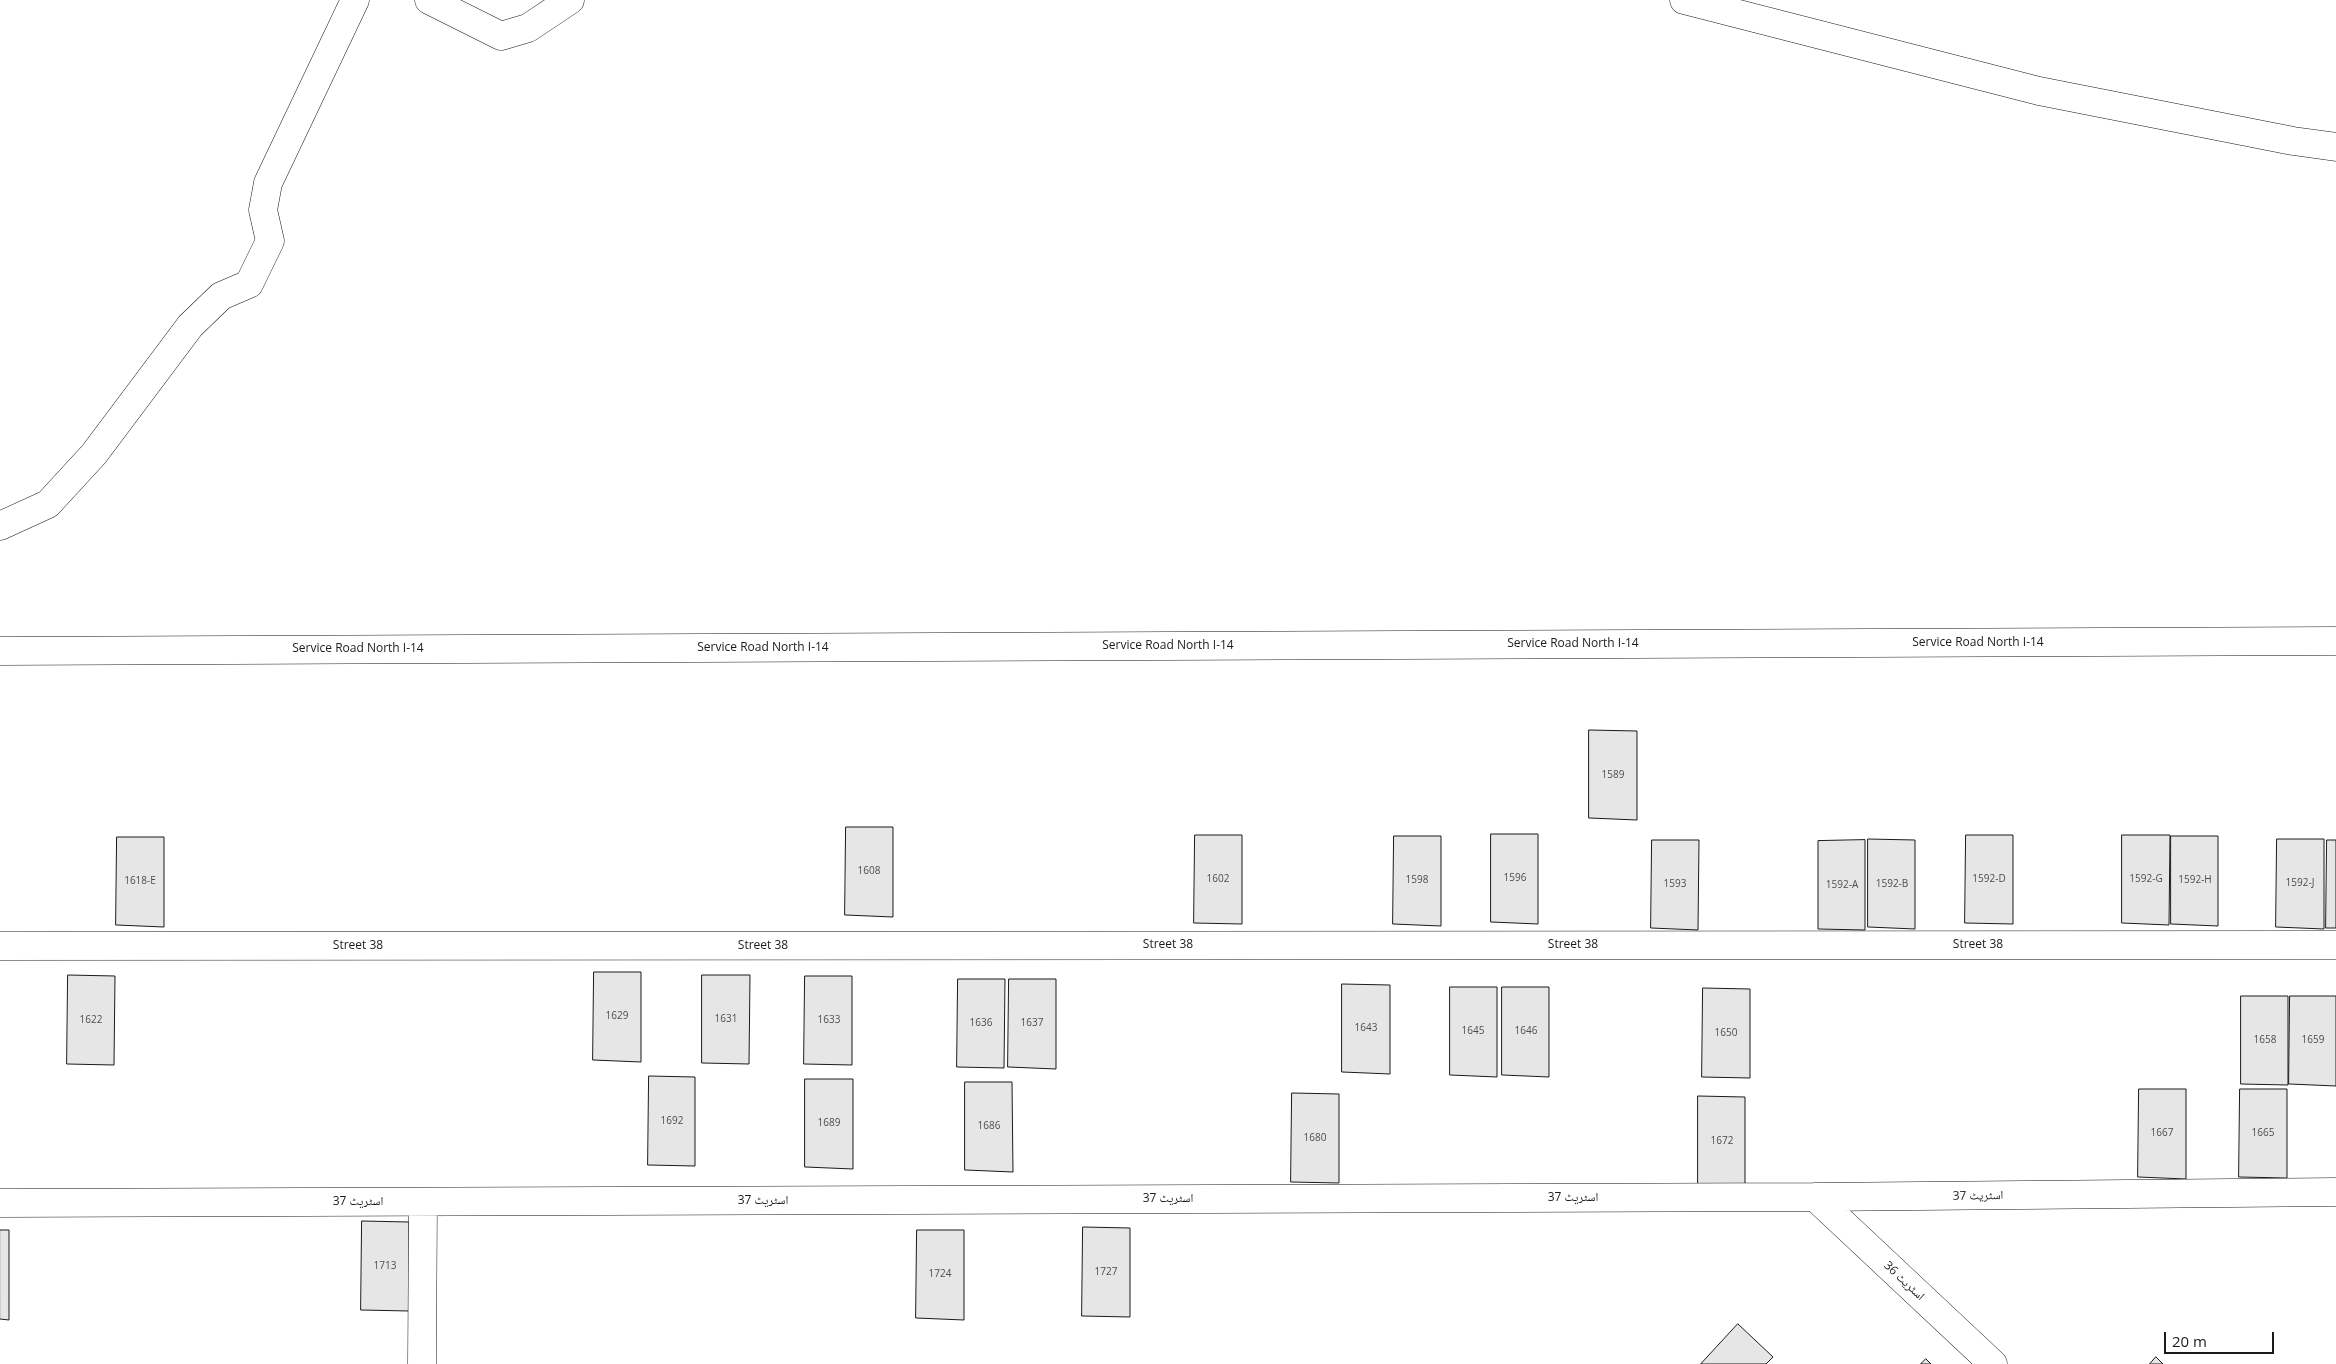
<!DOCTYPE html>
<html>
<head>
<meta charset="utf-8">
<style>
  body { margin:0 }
  #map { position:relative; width:2336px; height:1364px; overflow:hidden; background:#fff; font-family:"Open Sans",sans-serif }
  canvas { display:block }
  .scale { position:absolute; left:2164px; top:1332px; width:110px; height:22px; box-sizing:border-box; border:2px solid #1a1a1a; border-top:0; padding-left:6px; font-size:15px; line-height:18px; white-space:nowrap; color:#1a1a1a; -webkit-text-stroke:4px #fff; paint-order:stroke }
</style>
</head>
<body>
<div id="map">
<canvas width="2336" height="1364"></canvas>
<div class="scale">20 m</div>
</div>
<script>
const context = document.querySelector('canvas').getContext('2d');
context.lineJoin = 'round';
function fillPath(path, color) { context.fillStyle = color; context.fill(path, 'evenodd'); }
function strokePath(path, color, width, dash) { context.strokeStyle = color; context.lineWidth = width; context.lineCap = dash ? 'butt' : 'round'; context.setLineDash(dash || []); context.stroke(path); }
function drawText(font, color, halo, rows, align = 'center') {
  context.font = font + ' "Open Sans","Noto Naskh Arabic",sans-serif'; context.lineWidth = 4; context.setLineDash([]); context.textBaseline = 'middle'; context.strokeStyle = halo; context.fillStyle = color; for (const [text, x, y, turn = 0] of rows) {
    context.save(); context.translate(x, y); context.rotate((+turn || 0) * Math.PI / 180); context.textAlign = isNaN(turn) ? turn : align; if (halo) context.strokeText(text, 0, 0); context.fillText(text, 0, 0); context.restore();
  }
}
const building = new Path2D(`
  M1589,730l48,1v89l-48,-2z
  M846,827h47v90l-48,-2z
  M1491,834h47v90l-47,-2z
  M1195,835h47v89l-48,-1z
  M1966,835h47v89l-48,-1z
  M2122,835h48l-1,90 -47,-2z
  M1394,836h47v90l-48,-2z
  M2171,836h47v90l-47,-2z
  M117,837h47v90l-48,-2z
  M1868,839l47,1v89l-47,-2z
  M2277,839h47v90l-48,-2z
  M1652,840h47l-1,90 -47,-2z
  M1865,840v90l-47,-1v-88z
  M2327,840h9v88h-10z
  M594,972h47v90l-48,-2z
  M68,975l47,1 -1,89 -47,-1z
  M702,975h48l-1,89 -47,-1z
  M805,976h47v89l-48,-1z
  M958,979h47l-1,89 -47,-1z
  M1009,979h47v90l-48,-2z
  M1342,984l48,1v89l-48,-2z
  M1450,987h47v90l-47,-2z
  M1502,987h47v90l-47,-2z
  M1703,988l47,1v89l-48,-1z
  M2241,996h47v89l-47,-1z
  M2290,996h46v90l-47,-2z
  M649,1076l46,1v89l-47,-1z
  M805,1079h48v90l-48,-2z
  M965,1082h47l1,90 -48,-2z
  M2139,1089h47v90l-48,-2z
  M2240,1089h47v89l-48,-1z
  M1292,1093l47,1v89l-48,-1z
  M1698,1096l47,1v89l-47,-1z
  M362,1221l47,1v89l-48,-1z
  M1083,1227l47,1v89l-48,-1z
  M0,1230h9v90l-9,-1z
  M917,1230h47v90l-48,-2z
  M1738,1324l35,33 -7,7h-65z
  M2156,1357l7,7h-13z
  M1926,1359l5,5h-10z`);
fillPath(building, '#e6e6e6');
strokePath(building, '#1a1a1a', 1);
const minor = new Path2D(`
  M429,0l72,36 27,-8 42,-28
  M1684,0l355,91 254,50 43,6
  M0,526l48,-22 46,-50 96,-128 31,-30 28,-12 21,-43 -7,-31 5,-27 87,-183
  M0,946l2336,-1
  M1815,1197l178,167
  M0,1203l1815,-6 521,-5
  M422,1364l1,-162`);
const secondary = new Path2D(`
  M0,651l2336,-10`);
strokePath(minor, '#1a1a1a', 29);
strokePath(secondary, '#1a1a1a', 29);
strokePath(minor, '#fff', 28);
strokePath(secondary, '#fff', 28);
drawText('10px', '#4d4d4d', null, [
  ["1589",1613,775],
  ["1608",869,871],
  ["1596",1515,878],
  ["1602",1218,879],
  ["1592-D",1989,879],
  ["1592-G",2146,879],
  ["1598",1417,880],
  ["1592-H",2195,880],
  ["1618-E",140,881],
  ["1592-J",2300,883],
  ["1593",1675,884],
  ["1592-B",1892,884],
  ["1592-A",1842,885],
  ["1629",617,1016],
  ["1631",726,1019],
  ["1622",91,1020],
  ["1633",829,1020],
  ["1636",981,1023],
  ["1637",1032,1023],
  ["1643",1366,1028],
  ["1645",1473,1031],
  ["1646",1526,1031],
  ["1650",1726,1033],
  ["1658",2265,1040],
  ["1659",2313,1040],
  ["1692",672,1121],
  ["1689",829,1123],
  ["1686",989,1126],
  ["1667",2162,1133],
  ["1665",2263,1133],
  ["1680",1315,1138],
  ["1672",1722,1141],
  ["1713",385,1266],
  ["1727",1106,1272],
  ["1724",940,1274]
]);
drawText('12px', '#1a1a1a', '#fff', [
  ["Service Road North I-14",1978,643],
  ["Service Road North I-14",1573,644],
  ["Service Road North I-14",1168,646],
  ["Service Road North I-14",763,648],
  ["Service Road North I-14",358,649],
  ["Street 38",1168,945],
  ["Street 38",1573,945],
  ["Street 38",1978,945],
  ["Street 38",358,946],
  ["Street 38",763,946],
  ["اسٹریٹ 37",1978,1196,-1],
  ["اسٹریٹ 37",1573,1198],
  ["اسٹریٹ 37",1168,1199],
  ["اسٹریٹ 37",763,1201],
  ["اسٹریٹ 37",358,1202],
  ["اسٹریٹ 36",1904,1281,43]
]);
</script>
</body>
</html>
